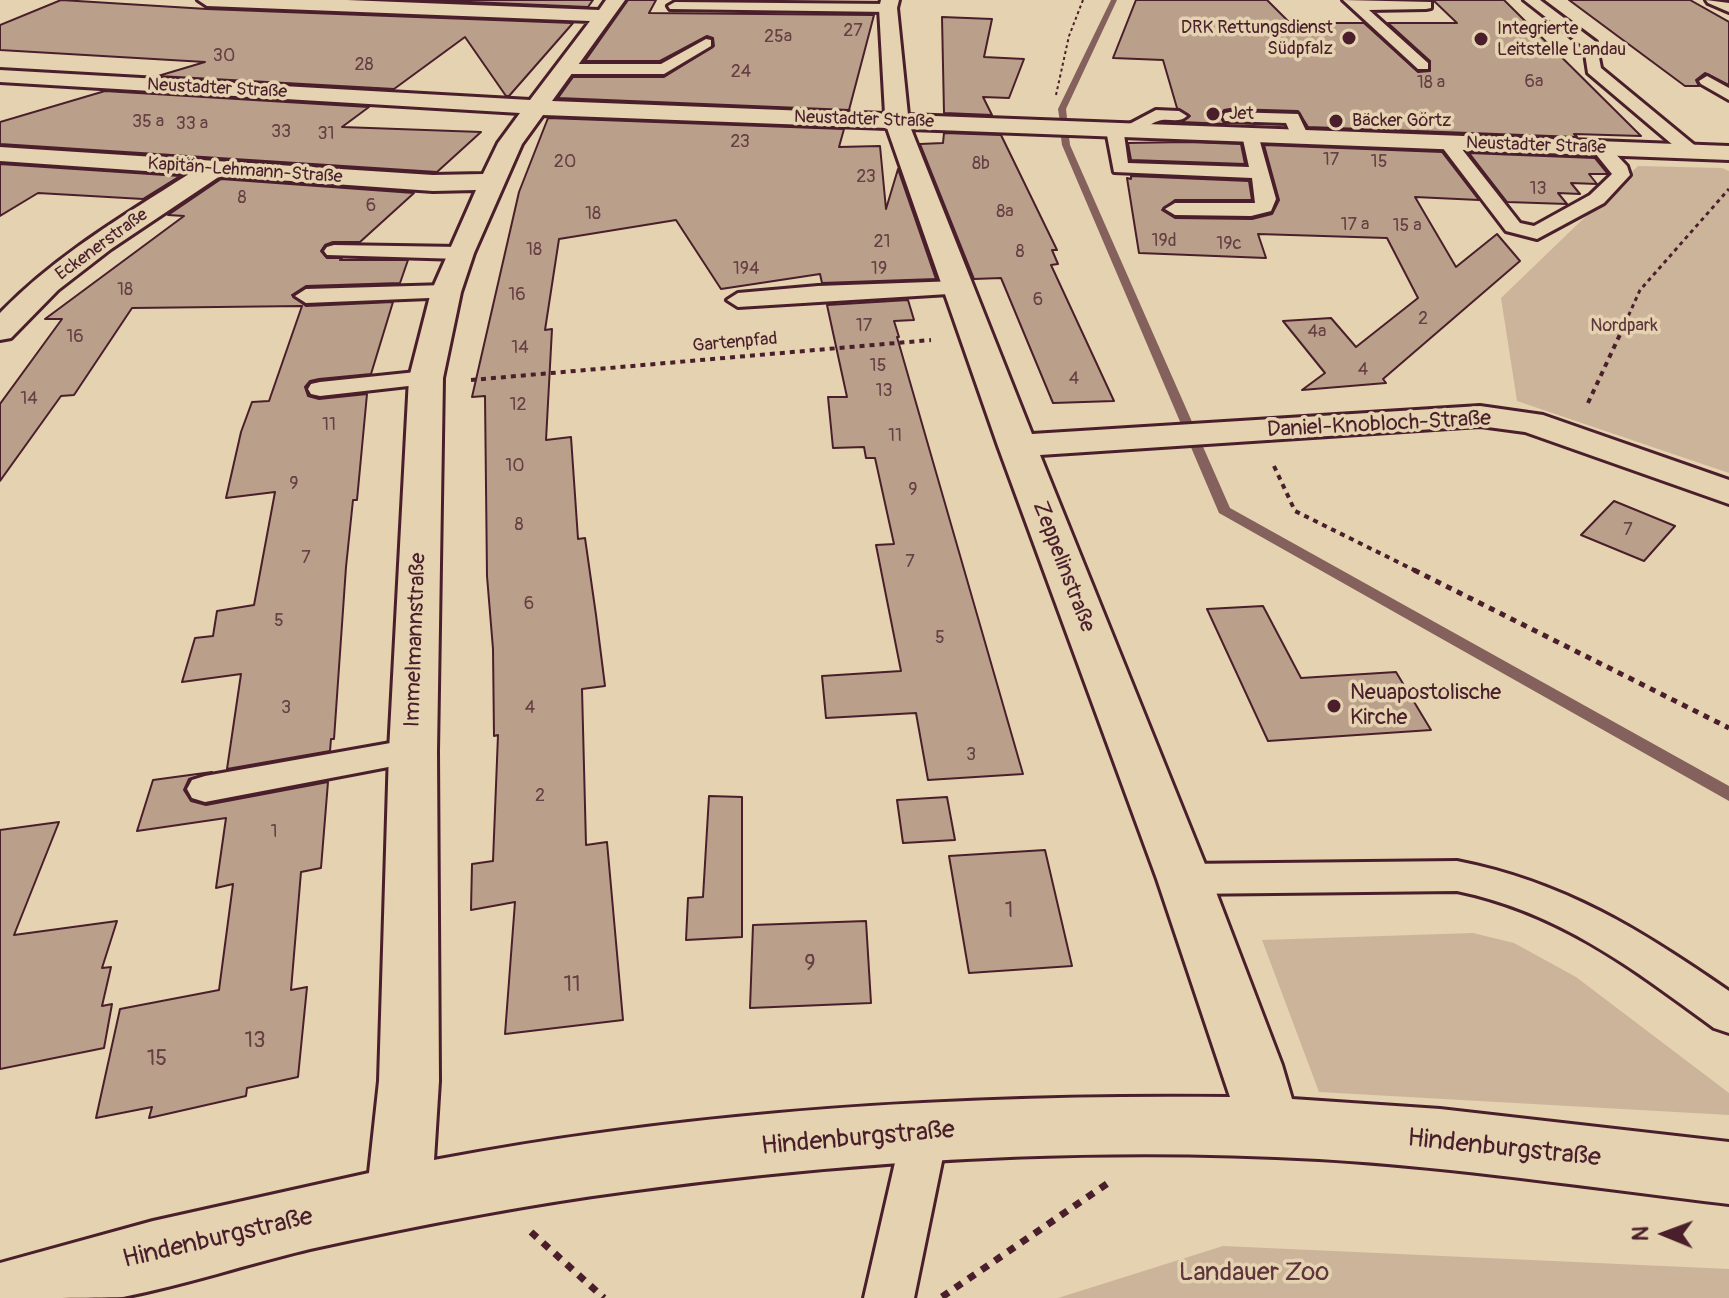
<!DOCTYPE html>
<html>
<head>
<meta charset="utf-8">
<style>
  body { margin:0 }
  #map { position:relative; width:1729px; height:1298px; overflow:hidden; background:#e5d2b0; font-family:Pangolin,sans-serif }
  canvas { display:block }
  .north { position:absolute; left:1625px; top:1194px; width:80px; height:80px; -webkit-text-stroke:6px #e5d2b0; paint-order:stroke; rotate:271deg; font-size:22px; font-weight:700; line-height:32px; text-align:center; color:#4a1f2b }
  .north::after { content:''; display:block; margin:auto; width:28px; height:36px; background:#4a1f2b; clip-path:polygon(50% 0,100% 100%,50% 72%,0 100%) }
</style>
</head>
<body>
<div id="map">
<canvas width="1729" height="1298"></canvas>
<div class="north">N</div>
</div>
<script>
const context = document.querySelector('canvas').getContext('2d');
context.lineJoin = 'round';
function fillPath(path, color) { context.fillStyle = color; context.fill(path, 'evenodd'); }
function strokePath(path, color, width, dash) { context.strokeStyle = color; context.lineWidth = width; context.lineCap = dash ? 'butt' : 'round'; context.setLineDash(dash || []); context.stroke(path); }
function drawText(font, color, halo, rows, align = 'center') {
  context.font = font + ' Pangolin,sans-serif'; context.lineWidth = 7; context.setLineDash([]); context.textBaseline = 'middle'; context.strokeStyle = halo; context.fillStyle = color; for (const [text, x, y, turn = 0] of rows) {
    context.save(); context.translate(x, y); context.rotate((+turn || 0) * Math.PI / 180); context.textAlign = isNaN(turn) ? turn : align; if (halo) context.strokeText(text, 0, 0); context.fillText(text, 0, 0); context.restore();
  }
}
fillPath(new Path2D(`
  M1638,166l84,2 7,3v302l-212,-72 -16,-103z
  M1473,933l41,10 62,34 153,116v22l-410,-23 -57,-152z
  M1223,1246l506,23v29h-671z`), '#ccb49a');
fillPath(new Path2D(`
  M1111,0h6l-51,109 2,18 -7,2 -3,-20z
  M1065,134l4,3 1,8 160,363 499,278v15l-510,-288 -157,-368 -1,-8z`), '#84615c');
const building = new Path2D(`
  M61,0l146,9 366,14 -64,73h-3l-41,-59 -71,52 -236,-13 47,-14 -205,-12v-25z
  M423,0h170l-5,7z
  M628,0h28l-7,13 225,2 -25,95 -291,-12 15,-21h91l50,-31 -1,-8 -6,-2 -47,25h-75z
  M1136,0h131l23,23h74l54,49 12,-1v-10l-42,-38h69l-24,-23h71l137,136 -67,-2 3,3 -269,-10 -10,-16 -68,-2 -6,1 -4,6 5,8 -43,-2 8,-6 -13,-8 -14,-48 -50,-2z
  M1569,0h121l39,22v63l-24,-12 -9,7 3,6h-14z
  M942,17l50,2 -8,38 40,2 -15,39 -26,-1 9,18 -48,-2z
  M105,91l264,16 -27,20 139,5 -44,40 -437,-28v-22z
  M548,118l296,11 -5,18 41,-1 6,63 12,-40 38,110 -114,4 -2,-9 -99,15 -45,-69 -117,19 -14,91 7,-1 -6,111 25,-3 7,102 7,-1 11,77 9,71 -23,3 4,156 21,-3 16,178 -118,14 10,-132 -44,8 1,-46 21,-3 5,-126 -4,1 -1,-87 -6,-73 -2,-180 -13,1 47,-205z
  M944,133l57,2 56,115h-5l6,14 -7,1 63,136 -61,2 -52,-125 -27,1 -54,-135 23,-1z
  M1187,142l54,2 4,20 -114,-4 -3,-17z
  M1264,145l178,7 37,48 -64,-3 41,70 41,-33 23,27 -137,118 3,4 -84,7 23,-17 -42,-52 48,-3 25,29 62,-49 -31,-60 -129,-4 8,24 -127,-5 -12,-75 4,1v-3l118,5 3,19h-77l-13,10 13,8 77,1 20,-5 7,-14z
  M1469,153l126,5 13,16h-19l8,10 -26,-1 9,11 -22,-1 9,11 -60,-2z
  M0,164l180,12 -37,23 -105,-6 -38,23z
  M221,179l193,14 -54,49h-27l-8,3 -4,6 6,7h15l-2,2h68l-8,23 -94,3 -14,9 14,11 87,-4 -22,72 -52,5 -9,2 -5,6 3,9 11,3 48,-5 -10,106h-4l-7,67 -12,172h-3l-1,12 -103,18 14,-95 -59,8 13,-44 18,-2 4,-25 37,-6 21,-113 -49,6 15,-66 11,-30 17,-1 33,-95 -170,2 -58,87 -13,1 -61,85v-77l62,-85h-17l139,-103 -16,-1z
  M908,300l6,20 -20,1 5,16h-2l126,437 -95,6 -12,-67 -90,5 -4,-42 79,-5 -25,-126 18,-1 -19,-86h-9l-2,-11 -31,1 -5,-51h19l-20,-92z
  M1614,501l61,25 -31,35 -63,-26z
  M1263,606l38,72 95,-6 35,58 -163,11 -61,-132z
  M212,772l-23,7 -5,11 7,11 15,4 122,-23 -7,86 -20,4 -10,118 16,-3 -9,90 -51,11 -1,8 -97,22 3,-11 -56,11 24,-109 99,-19 14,-106 -17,4 10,-70 -89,13 16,-51z
  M709,796l33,1v140l-56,3 2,-42 15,-1z
  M947,797l8,43 -52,3 -6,-43z
  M59,822l-45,113 103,-14 -15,47 9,-1 -9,39 10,-2 -8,44 -104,21v-239z
  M1045,850l27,116 -103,7 -20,-117z
  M866,921l5,82 -121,5 3,-83z`);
fillPath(building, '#baa08b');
strokePath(building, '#4a1f2b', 2);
const lane = new Path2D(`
  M1343,0l88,2v6l-5,1 -57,1 59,53v6h-10z
  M1524,0h16l56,42 5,26 97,80 3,4 -3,4h-12l-98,-83 -4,-26z
  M1706,0l23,3v9l-21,-9z
  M675,2l213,2 7,4 -7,4 -218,-3 -2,-3z
  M706,39l5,1v6l-47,28h-99l-8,-5 8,-5h96z
  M1707,76l22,12v12l-28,-16 -2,-3z
  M1156,110l23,1 8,5c-8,7 -15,3 -25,4 -14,2 -22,17 -38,14l4,29 121,4 -7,-32 3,-4h12l19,68 -5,12 -20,5 -76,-1 -10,-6 10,-6h80l-3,-25 -138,-6 -8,-42 9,-5 7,3z
  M1231,112l67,2 11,23 -3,4h-12l-8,-18 -61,-2 -2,-4 2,-4z
  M1448,138l6,1 66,84 14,3 56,-31 22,-21 -21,-26 3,-4h12l21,22 3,9 -26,28 -67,36 -31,-8 -67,-88z
  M334,245l126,2 10,6 -10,6 -133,-4 -3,-4 3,-4z
  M957,281l11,7 -3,5 -227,14 -11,-7 11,-7 80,-7z
  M446,285l11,7 -3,5 -148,6 -11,-7 11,-7z
  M426,371l9,2 3,5 -3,5 -115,13 -9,-2 -3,-5 3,-5 9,-2z
  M413,739l12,3 5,9 -5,9 -220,42 -13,-4 -5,-9 5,-9 13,-4z
  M1457,861c107,21 184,69 272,130v42l-15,-5c-82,-60 -155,-116 -257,-137l-273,3 -14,-4 -5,-11 5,-11 14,-4z
  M925,1111l16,6 7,15 -34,166h-50l38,-166 7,-15z`);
const street = new Path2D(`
  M198,0h149l252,10 7,-10h19l-73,101 333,13 -6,-106 2,-8h18l-2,8 11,107 821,31v14l-818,-31 121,305 448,-28 63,9 186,65v24l-204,-72 -45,-6 -440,29 171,424 71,186 10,34 148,10 289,33v62c-136,-16 -272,-37 -410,-45 -230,-13 -462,1 -690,32 -107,14 -214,35 -319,58 -63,15 -125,36 -187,48 -34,1 -87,1 -123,1v-35l153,-42 216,-48 10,-92 10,-330 20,-373 22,-86 45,-102 -43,1 -213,-15 -109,73 -53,41 -47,48 -11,2v-27c55,-57 123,-97 189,-139l-189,-13v-14l433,28 50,-1 15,-31 22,-30 -520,-31v-12l530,30 60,-79 -383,-15zM543,115l344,13 111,318 159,433 73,218c-266,-3 -534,13 -796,63l5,-79 -2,-330 6,-373 18,-86 13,-39 48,-109z`);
strokePath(lane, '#4a1f2b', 6);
strokePath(street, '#4a1f2b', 6);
strokePath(new Path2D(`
  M1056,95l13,-59 14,-36`), '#4a1f2b', 2, [3, 3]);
strokePath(new Path2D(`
  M1622,330l18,-40 89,-101`), '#4a1f2b', 3, [4, 4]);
strokePath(new Path2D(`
  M471,380l460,-40
  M1588,403l35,-75
  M1274,466l21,45 123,61`), '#4a1f2b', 4, [5, 5]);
strokePath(new Path2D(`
  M1414,570l315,158`), '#4a1f2b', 5, [6, 6]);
strokePath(new Path2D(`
  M531,1232l73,66
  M942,1297l166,-114`), '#4a1f2b', 7, [8, 8]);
fillPath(lane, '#e5d2b0');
fillPath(street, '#e5d2b0');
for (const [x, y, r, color] of [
  [1349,38,8,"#4a1f2b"],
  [1481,39,8,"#4a1f2b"],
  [1213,114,8,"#4a1f2b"],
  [1336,121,8,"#4a1f2b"],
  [1334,706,8,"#4a1f2b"]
]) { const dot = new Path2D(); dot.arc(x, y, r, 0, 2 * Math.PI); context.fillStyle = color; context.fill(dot); strokePath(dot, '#e5d2b0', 3); }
drawText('18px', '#4a1f2b', '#e5d2b0', [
  ["DRK Rettungsdienst",1333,28,"right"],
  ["Südpfalz",1333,49,"right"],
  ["Integrierte",1497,29],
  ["Leitstelle Landau",1497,50],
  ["Jet",1229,114],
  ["Bäcker Görtz",1352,121]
], 'left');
drawText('18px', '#663f43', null, [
  ["27",853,31],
  ["25a",778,37],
  ["30",224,56],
  ["28",364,65],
  ["24",741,72],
  ["6a",1534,82],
  ["18 a",1431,83],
  ["35 a",148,122],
  ["33 a",192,124],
  ["33",281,132],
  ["31",326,134],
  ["23",740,142],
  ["17",1331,160],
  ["20",565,162],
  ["15",1379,162],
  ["8b",981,164],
  ["23",866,177],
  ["13",1538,189],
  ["8",242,198],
  ["6",371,206],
  ["8a",1005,212],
  ["18",593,214],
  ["17 a",1355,225],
  ["15 a",1407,226],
  ["19d",1164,241],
  ["21",882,242],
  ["19c",1229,244],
  ["18",534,250],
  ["8",1020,252],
  ["194",746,269],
  ["19",879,269],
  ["18",125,290],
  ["16",517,295],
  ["6",1038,300],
  ["2",1423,319],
  ["17",864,326],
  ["4a",1317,332],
  ["16",75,337],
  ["14",520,348],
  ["15",878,366],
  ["4",1363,370],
  ["4",1074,379],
  ["13",884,391],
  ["14",29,399],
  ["12",518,405],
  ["11",329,425],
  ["11",895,436],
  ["10",515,466],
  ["9",294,484],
  ["9",913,490],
  ["8",519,525],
  ["7",1628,530],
  ["7",306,558],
  ["7",910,562],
  ["6",529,604],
  ["5",279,621],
  ["5",940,638],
  ["3",286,708],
  ["4",530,708],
  ["3",971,755],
  ["2",540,796],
  ["1",274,832]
]);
drawText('18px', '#4a1f2b', '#e5d2b0', [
  ["Neustadter Straße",217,89,3],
  ["Neustadter Straße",864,120,2],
  ["Neustadter Straße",1536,146,2],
  ["Kapitän-Lehmann-Straße",245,171,4],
  ["Eckenerstraße",102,245,-36],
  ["Gartenpfad",735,343,-5]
]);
drawText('18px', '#5e353c', '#e5d2b0', [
  ["Nordpark",1624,326]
]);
drawText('22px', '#4a1f2b', '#e5d2b0', [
  ["Daniel-Knobloch-Straße",1379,425,-3],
  ["Zeppelinstraße",1063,567,69],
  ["Immelmannstraße",416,640,-88]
]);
drawText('22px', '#4a1f2b', '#e5d2b0', [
  ["Neuapostolische",1350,693],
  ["Kirche",1350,718]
], 'left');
drawText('22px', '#663f43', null, [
  ["1",1009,911],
  ["9",810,964],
  ["11",572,985],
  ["13",255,1041],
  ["15",157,1059]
]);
drawText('26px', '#4a1f2b', '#e5d2b0', [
  ["Hindenburgstraße",858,1139,-5],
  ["Hindenburgstraße",1504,1149,6],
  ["Hindenburgstraße",218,1239,-13]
]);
drawText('26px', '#5e353c', '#e5d2b0', [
  ["Landauer Zoo",1254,1273]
]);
</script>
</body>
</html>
